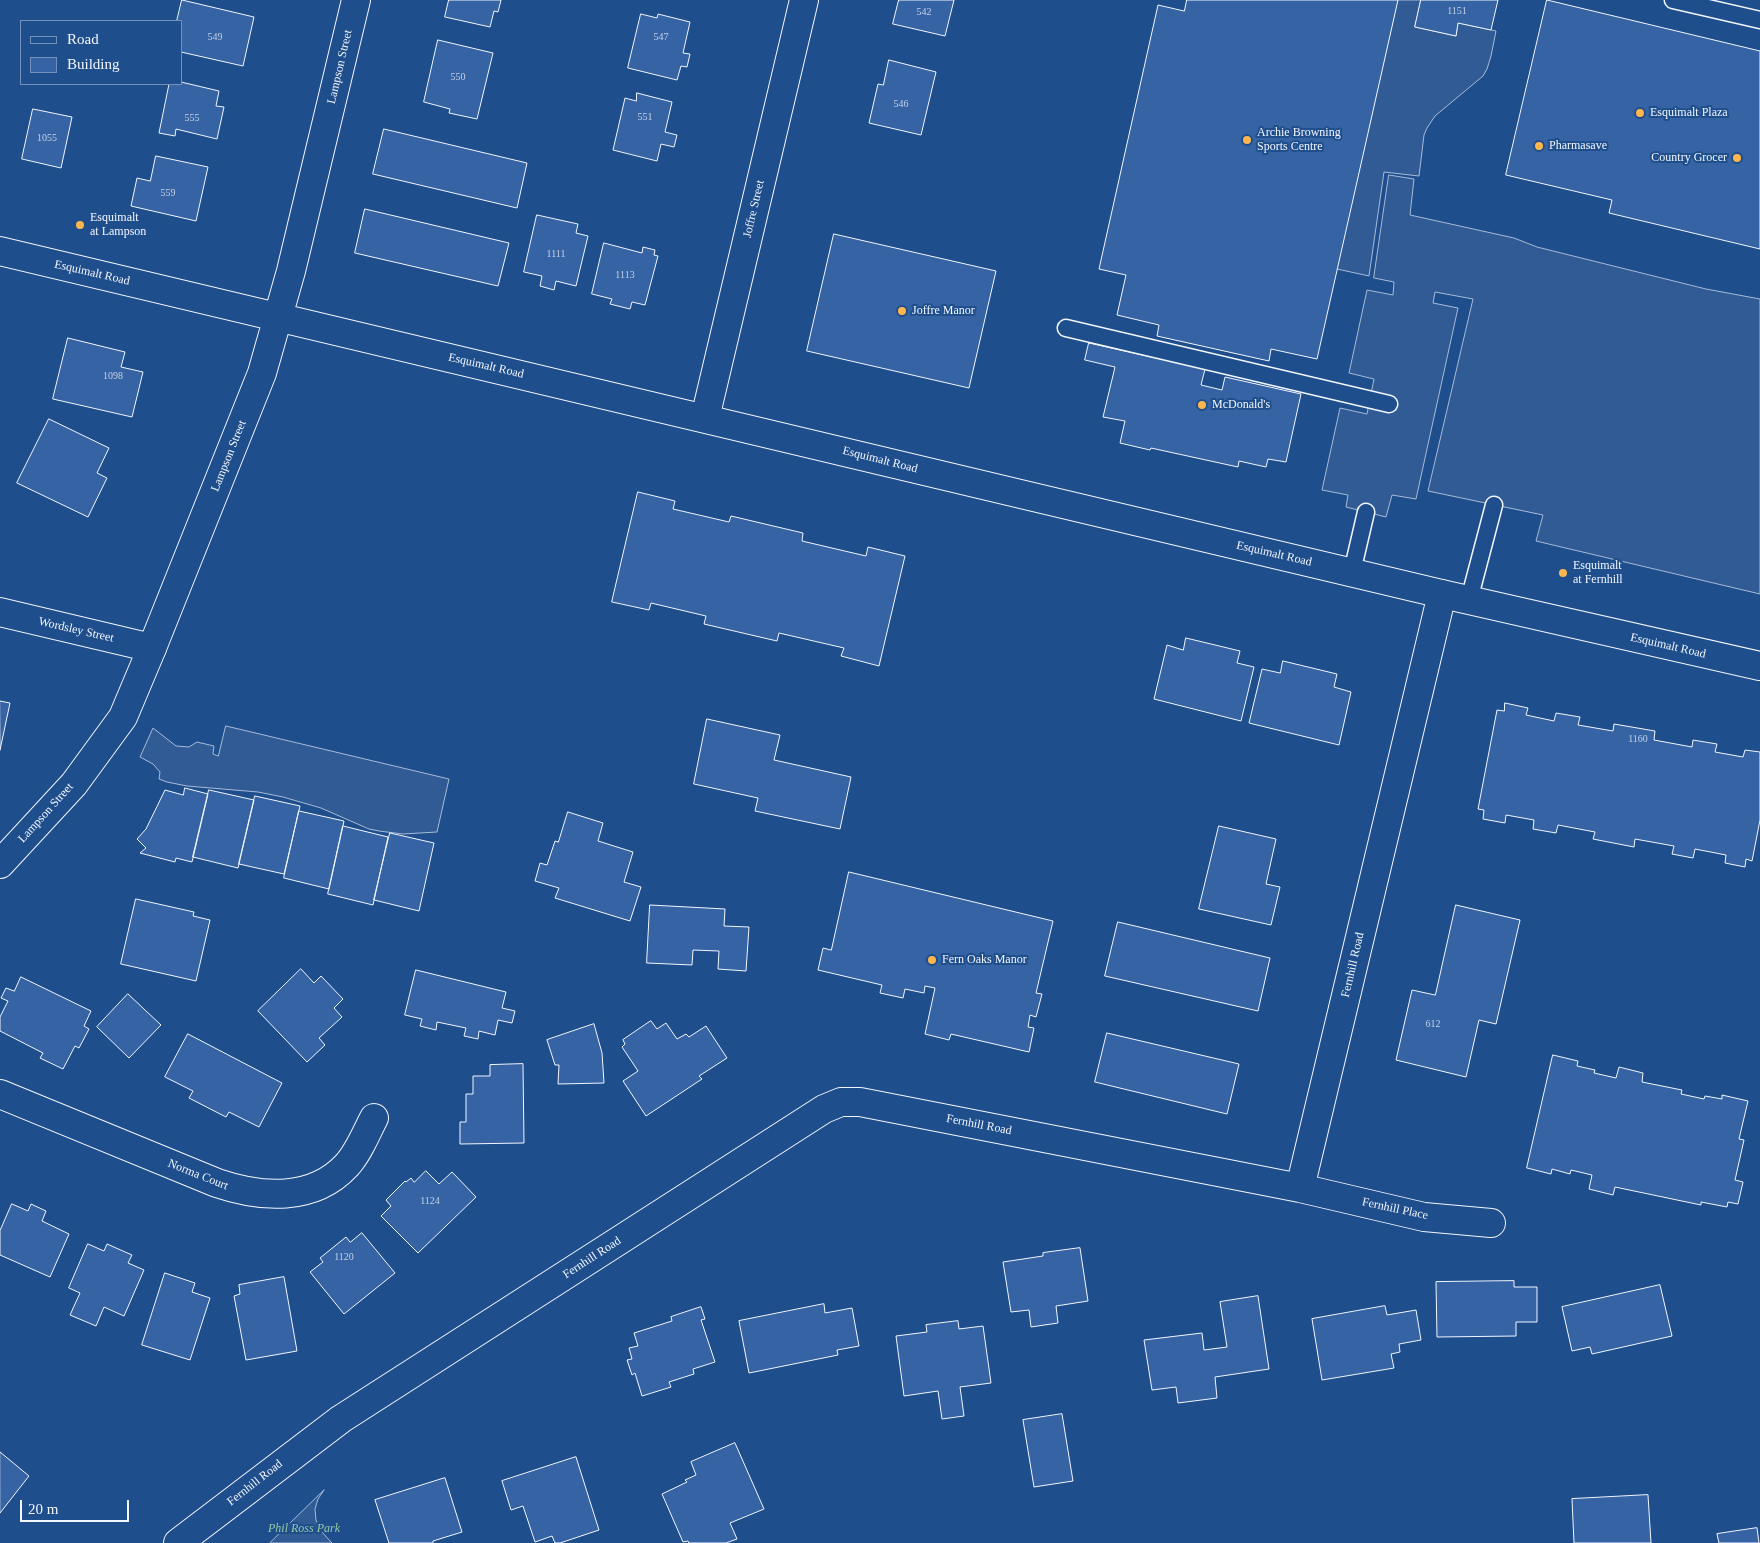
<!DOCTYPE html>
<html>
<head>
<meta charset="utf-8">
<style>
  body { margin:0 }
  #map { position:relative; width:1760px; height:1543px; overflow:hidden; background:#1f4e8c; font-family:"Times New Roman",serif }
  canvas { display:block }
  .legend { position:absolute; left:20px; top:20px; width:162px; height:65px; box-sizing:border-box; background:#1f4e8c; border:1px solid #7391ba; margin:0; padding:6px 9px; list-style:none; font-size:15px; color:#f2f6ff }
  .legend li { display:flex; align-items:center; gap:10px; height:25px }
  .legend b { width:25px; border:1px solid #7391ba }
  .scale { position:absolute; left:20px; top:1500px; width:109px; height:22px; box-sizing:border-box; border:2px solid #f2f6ff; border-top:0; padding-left:6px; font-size:15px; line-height:18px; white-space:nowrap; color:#f2f6ff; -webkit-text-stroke:4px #1f4e8c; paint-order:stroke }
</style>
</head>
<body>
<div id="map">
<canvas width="1760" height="1543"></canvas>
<ul class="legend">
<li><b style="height:6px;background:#1f4e8c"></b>Road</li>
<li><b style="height:14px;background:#3563a3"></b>Building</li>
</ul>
<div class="scale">20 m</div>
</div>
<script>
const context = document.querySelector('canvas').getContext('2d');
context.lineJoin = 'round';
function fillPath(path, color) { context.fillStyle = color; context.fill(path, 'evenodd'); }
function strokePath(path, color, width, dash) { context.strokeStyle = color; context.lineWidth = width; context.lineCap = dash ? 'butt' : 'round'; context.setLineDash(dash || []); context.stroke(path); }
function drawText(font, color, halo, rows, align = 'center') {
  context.font = font + ' "Times New Roman",serif'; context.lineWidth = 4; context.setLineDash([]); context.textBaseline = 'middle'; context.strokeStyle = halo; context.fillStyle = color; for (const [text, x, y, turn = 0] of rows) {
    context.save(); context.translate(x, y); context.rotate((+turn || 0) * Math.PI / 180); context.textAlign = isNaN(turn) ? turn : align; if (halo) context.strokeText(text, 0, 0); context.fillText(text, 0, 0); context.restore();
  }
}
const built = new Path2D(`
  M1398,0h23l-6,27 41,9 2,-13 38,8 -5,25 -4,13 -4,7 -48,40 -8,12 -3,7 -5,41 -35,-4 -15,104 -32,-7z
  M1389,175l25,4 -4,36 104,23 23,9 169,42 54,10v295l-224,-53 7,-26 -115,-24 45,-192 -38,-7 -2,11 25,5 -42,191 -24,-4 -6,22 -40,-10 2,-12 -26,-5 18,-82 27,6 7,-35 -25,-6 18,-83 26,5 1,-13 -20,-4z
  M226,726l223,53 -12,53 -34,2 -24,-3 -10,-2 -48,-21 -38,-11 -25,-5 -71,-6 -20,-4 -8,-3 1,-7 -7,-8 -13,-7 13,-29 23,18 13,1 8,-5 17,4 -1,8 5,2z
  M324,1490l-6,9 -3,10 1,11 4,10 12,13h-62z`);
fillPath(built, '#305b95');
strokePath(built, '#a8bbd7', 1);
const building = new Path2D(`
  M182,0l72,17 -11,49 -62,-14v-31h-4z
  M449,0h52l-3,12 -4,-1 -4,16 -45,-10z
  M899,0h55l-9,36 -52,-12z
  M1187,0h211l-81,359 -46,-10 -2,12 -112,-25 2,-11 -42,-10 9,-40 -27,-6 59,-264 26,6z
  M1421,0h77l-7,30 -33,-7 -2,13 -41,-9z
  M1547,0l213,51v198l-151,-36 3,-13 -106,-25z
  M641,14l16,4 1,-4 32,8 -7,31 7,1 -3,13 -6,-1 -4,14 -49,-12z
  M438,40l55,13 -16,66 -28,-6 1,-4 -26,-7z
  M889,60l47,12 -15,63 -52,-12 9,-39 5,1z
  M181,82l38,9 -3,15 8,1 -7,32 -41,-10 -1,7 -16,-3 10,-49h12z
  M637,93l35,9 -7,30 12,3 -3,12 -13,-3 -4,17 -44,-11 12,-52 11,3z
  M33,109l39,8 -11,51 -39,-9z
  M384,129l143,34 -10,45 -144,-34z
  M156,156l52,11 -12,54 -65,-15 6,-28 13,3z
  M365,209l144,34 -11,43 -143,-33z
  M537,215l41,9 -2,9 12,3 -12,50 -20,-5 -2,9 -14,-4 2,-10 -18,-4z
  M834,234l162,37 -27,117 -162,-37z
  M604,243l38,10 1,-6 12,3 -1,5 4,1 -13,49 -13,-3 -2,7 -20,-5 2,-5 -20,-5z
  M68,338l57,14 -4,15 22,5 -11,45 -79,-18z
  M1089,343l116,26 -4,16 21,5 3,-13 76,17 -15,68 -18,-3 -2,8 -27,-6 -1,6 -87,-19 -1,2 -30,-7 5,-22 -22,-4 12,-50 -30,-7z
  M49,419l60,29 -12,25 10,5 -19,39 -71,-34z
  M638,492l37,9 -2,8 56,13 2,-6 72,17 -1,8 64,15 2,-9 37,9 -26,110 -38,-10 3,-8 -65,-15 -2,8 -73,-17 2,-8 -55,-13 -2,7 -37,-8z
  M1186,638l54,13 -3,12 17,4 -13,54 -87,-22 13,-54 16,5z
  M1283,661l54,13 -3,13 17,5 -12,53 -90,-22 13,-54 18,4z
  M0,701l10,2 -10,47z
  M1505,703l23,5 -2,7 28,6 2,-8 24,4 -2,8 35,6 1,-7 41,7 -1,9 38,7 1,-7 24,4 -2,8 28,5 2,-7 15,2v68l-8,41 -6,-2 -1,8 -20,-4 1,-8 -31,-6 -2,9 -21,-4 2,-8 -39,-7 -1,8 -41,-8 2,-7 -37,-7 -2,8 -23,-4 1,-9 -28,-5 -1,8 -22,-4 1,-9 -6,-1 19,-99 7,1z
  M707,719l73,16 -6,25 77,17 -11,52 -85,-18 3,-13 -64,-14z
  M185,788l23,6 -16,68 -16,-4 -1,4 -35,-9 6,-5 -9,-9 9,-10 19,-39 18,5z
  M209,790l45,10 -16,68 -45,-11z
  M255,796l45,10 -16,68 -45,-10z
  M299,811l45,10 -15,68 -45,-11z
  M568,812l35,11 -5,18 35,11 -9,30 17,5 -11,34 -75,-23 4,-10 -24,-7 5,-18 7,2 8,-24 3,1z
  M343,826l45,11 -15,68 -45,-11z
  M1219,826l57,13 -10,45 14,3 -9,38 -72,-16z
  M390,833l44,10 -15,68 -45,-11z
  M849,872l204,49 -17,72 6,1 -6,23 -6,-2 -2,12 6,1 -5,24 -78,-18 -2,6 -24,-6 10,-46 -10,-2 -1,7 -19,-4 -2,9 -23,-5 2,-8 -64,-15 5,-22 8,2z
  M136,899l58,13 -1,4 17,4 -14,61 -75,-17z
  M650,905l75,4 -1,17 25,1 -3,44 -28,-2 1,-18 -26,-1 -1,15 -45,-2z
  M1456,905l64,15 -24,104 -17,-4 -13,57 -70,-17 16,-70 23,5z
  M1118,922l152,36 -12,53 -153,-35z
  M301,969l13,14 7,-7 22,23 -9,9 8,9 -23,21 6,7 -18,17 -49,-51z
  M416,970l90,22 -4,16 13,3 -3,12 -14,-3 -3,15 -16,-4 -1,8 -14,-3 2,-8 -29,-6 -1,8 -16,-4 2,-7 -17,-4z
  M21,977l70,34 -7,15 5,3 -10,19 -4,-2 -12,23 -23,-11 3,-5 -43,-22v-14l8,-16 -7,-3 5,-10 8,3z
  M128,994l33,31 -32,33 -32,-31z
  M651,1021l6,8 9,-6 11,16 9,-5 3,3 17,-11 21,32 -28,18 3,3 -56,37 -23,-35 15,-10 -16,-24 3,-3 -2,-4z
  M594,1024l8,29 2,30 -46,1 1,-19h-4l-8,-25z
  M1107,1033l132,31 -12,50 -132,-32z
  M188,1034l94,49 -23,44 -30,-15 -3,5 -37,-19 4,-7 -28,-14z
  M1553,1055l25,6 -1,5 18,4 -1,3 22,5 3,-11 24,6 -1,9 40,8 -1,4 23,5 1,-3 17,3v-4l26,6 -9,38 5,1 -9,40 8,2 -5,22 -10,-2 -1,5 -26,-5v3l-86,-18 -2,8 -24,-6 3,-14 -21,-5 -1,4 -18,-5 -1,5 -24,-6z
  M523,1064l1,79 -64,1v-22h6v-28h7v-18h17v-11z
  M426,1171l13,13 13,-12 24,25 -58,56 -37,-37 10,-10 -5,-6 19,-19 1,1 5,-4 3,4z
  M12,1204l16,7 3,-7 15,7 -4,10 27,13 -19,43 -50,-22v-24z
  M362,1233l33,40 -51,41 -34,-42 13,-10 -3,-4 26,-21 4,5z
  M88,1244l16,7 3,-7 25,11 -4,8 16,7 -20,46 -20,-9 -8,19 -26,-11 10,-22 -11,-5z
  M1080,1248l8,53 -32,5 2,17 -27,4 -2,-17 -18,2 -8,-50 40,-6v-3z
  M165,1273l30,10 -3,9 18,6 -20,62 -48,-15z
  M284,1277l13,74 -51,9 -12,-64 6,-2 -1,-9z
  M1514,1281v6h23v35h-21v14l-79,1 -1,-55z
  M1660,1285l12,51 -80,18 -2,-7 -18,4 -10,-44z
  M1258,1296l11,73 -54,8 2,21 -39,5 -2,-16 -24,3 -8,-50 58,-7 2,17 23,-3 -7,-45z
  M824,1304l1,9 27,-5 7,38 -22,4 1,5 -89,18 -10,-52z
  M1385,1306l2,9 29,-5 5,30 -22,4 1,8 -9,2 3,14 -72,12 -10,-61z
  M701,1307l4,12 -4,1 14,42 -22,7 1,5 -25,8 2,5 -29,9 -7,-23 -3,2 -5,-15 5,-1 -3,-11 9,-2 -4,-13 38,-12 -1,-4z
  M958,1321l1,8 24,-3 8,57 -31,4 4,29 -22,3 -4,-28 -34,5 -8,-60 31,-4 -1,-7z
  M1062,1414l11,67 -39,6 -11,-67z
  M735,1443l29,66 -34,14 7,16 -11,4h-37l-1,-2 -5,1 -21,-48 25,-12 -2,-2 11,-5 -5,-13z
  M0,1452l29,24 -29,37z
  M576,1457l23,73 -39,13h-5l-3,-7 -17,6 -12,-36 -12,4 -9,-29z
  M445,1478l17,54 -29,9v2h-44l-14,-43z
  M1648,1495l3,48h-77l-2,-44z
  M1757,1528l2,15h-40l-2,-9z`);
fillPath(building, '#3563a3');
strokePath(building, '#f2f6ff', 1);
const lane = new Path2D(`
  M1673,0l87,20
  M1066,328l323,76
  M1352,572l14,-60
  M1469,600l25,-95`);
const street = new Path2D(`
  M705,418l99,-418
  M0,612l152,36
  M0,1094l217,89c44,15 96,19 130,-18 12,-13 19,-32 27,-47
  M1300,1188l142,-594
  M178,1543l163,-124 483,-310 17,-7h19l440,86 124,29 67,6`);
const secondary = new Path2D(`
  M0,251l1029,245 413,98 318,72
  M0,864l74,-80 49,-67 29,-69 110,-275 29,-102 65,-271`);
strokePath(lane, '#f2f6ff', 19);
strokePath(street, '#f2f6ff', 30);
strokePath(secondary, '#f2f6ff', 30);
strokePath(lane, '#1f4e8c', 16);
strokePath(street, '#1f4e8c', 28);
strokePath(secondary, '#1f4e8c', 28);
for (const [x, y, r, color] of [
  [1640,113,5,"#ffb74d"],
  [1247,140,5,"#ffb74d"],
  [1539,146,5,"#ffb74d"],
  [1737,158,5,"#ffb74d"],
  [80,225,5,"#ffb74d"],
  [902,311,5,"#ffb74d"],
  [1202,405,5,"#ffb74d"],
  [1563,573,5,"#ffb74d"],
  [932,960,5,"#ffb74d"]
]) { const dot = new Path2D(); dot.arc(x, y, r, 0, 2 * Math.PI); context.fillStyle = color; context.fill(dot); strokePath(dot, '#1f4e8c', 2); }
drawText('10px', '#c3d1e8', null, [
  ["1151",1457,11],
  ["542",924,12],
  ["549",215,37],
  ["547",661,37],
  ["550",458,77],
  ["546",901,104],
  ["551",645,117],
  ["555",192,118],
  ["1055",47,138],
  ["559",168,193],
  ["1111",556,254],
  ["1113",625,275],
  ["1098",113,376],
  ["1160",1638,739],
  ["612",1433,1024],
  ["1124",430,1201],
  ["1120",344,1257]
]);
drawText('12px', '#f2f6ff', '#1f4e8c', [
  ["Lampson Street",340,67,-77],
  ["Joffre Street",754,209,-77],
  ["Esquimalt Road",92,273,13],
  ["Esquimalt Road",486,366,13],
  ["Lampson Street",229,456,-68],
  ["Esquimalt Road",880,460,14],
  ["Esquimalt Road",1274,554,13],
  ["Wordsley Street",76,630,13],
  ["Esquimalt Road",1668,646,13],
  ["Lampson Street",46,813,-48],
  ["Fernhill Road",1353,965,-77],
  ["Fernhill Road",979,1125,11],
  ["Norma Court",198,1175,22],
  ["Fernhill Place",1395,1209,12],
  ["Fernhill Road",592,1258,-33],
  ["Fernhill Road",255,1483,-38]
]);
drawText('12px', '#f2f6ff', '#1f4e8c', [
  ["Esquimalt Plaza",1650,113],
  ["Archie Browning",1257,133],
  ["Sports Centre",1257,147],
  ["Pharmasave",1549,146],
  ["Country Grocer",1727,158,"right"],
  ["Esquimalt",90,218],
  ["at Lampson",90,232],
  ["Joffre Manor",912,311],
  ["McDonald's",1212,405],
  ["Esquimalt",1573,566],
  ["at Fernhill",1573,580],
  ["Fern Oaks Manor",942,960]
], 'left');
drawText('italic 12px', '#97c8a6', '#1f4e8c', [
  ["Phil Ross Park",304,1529]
]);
</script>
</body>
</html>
